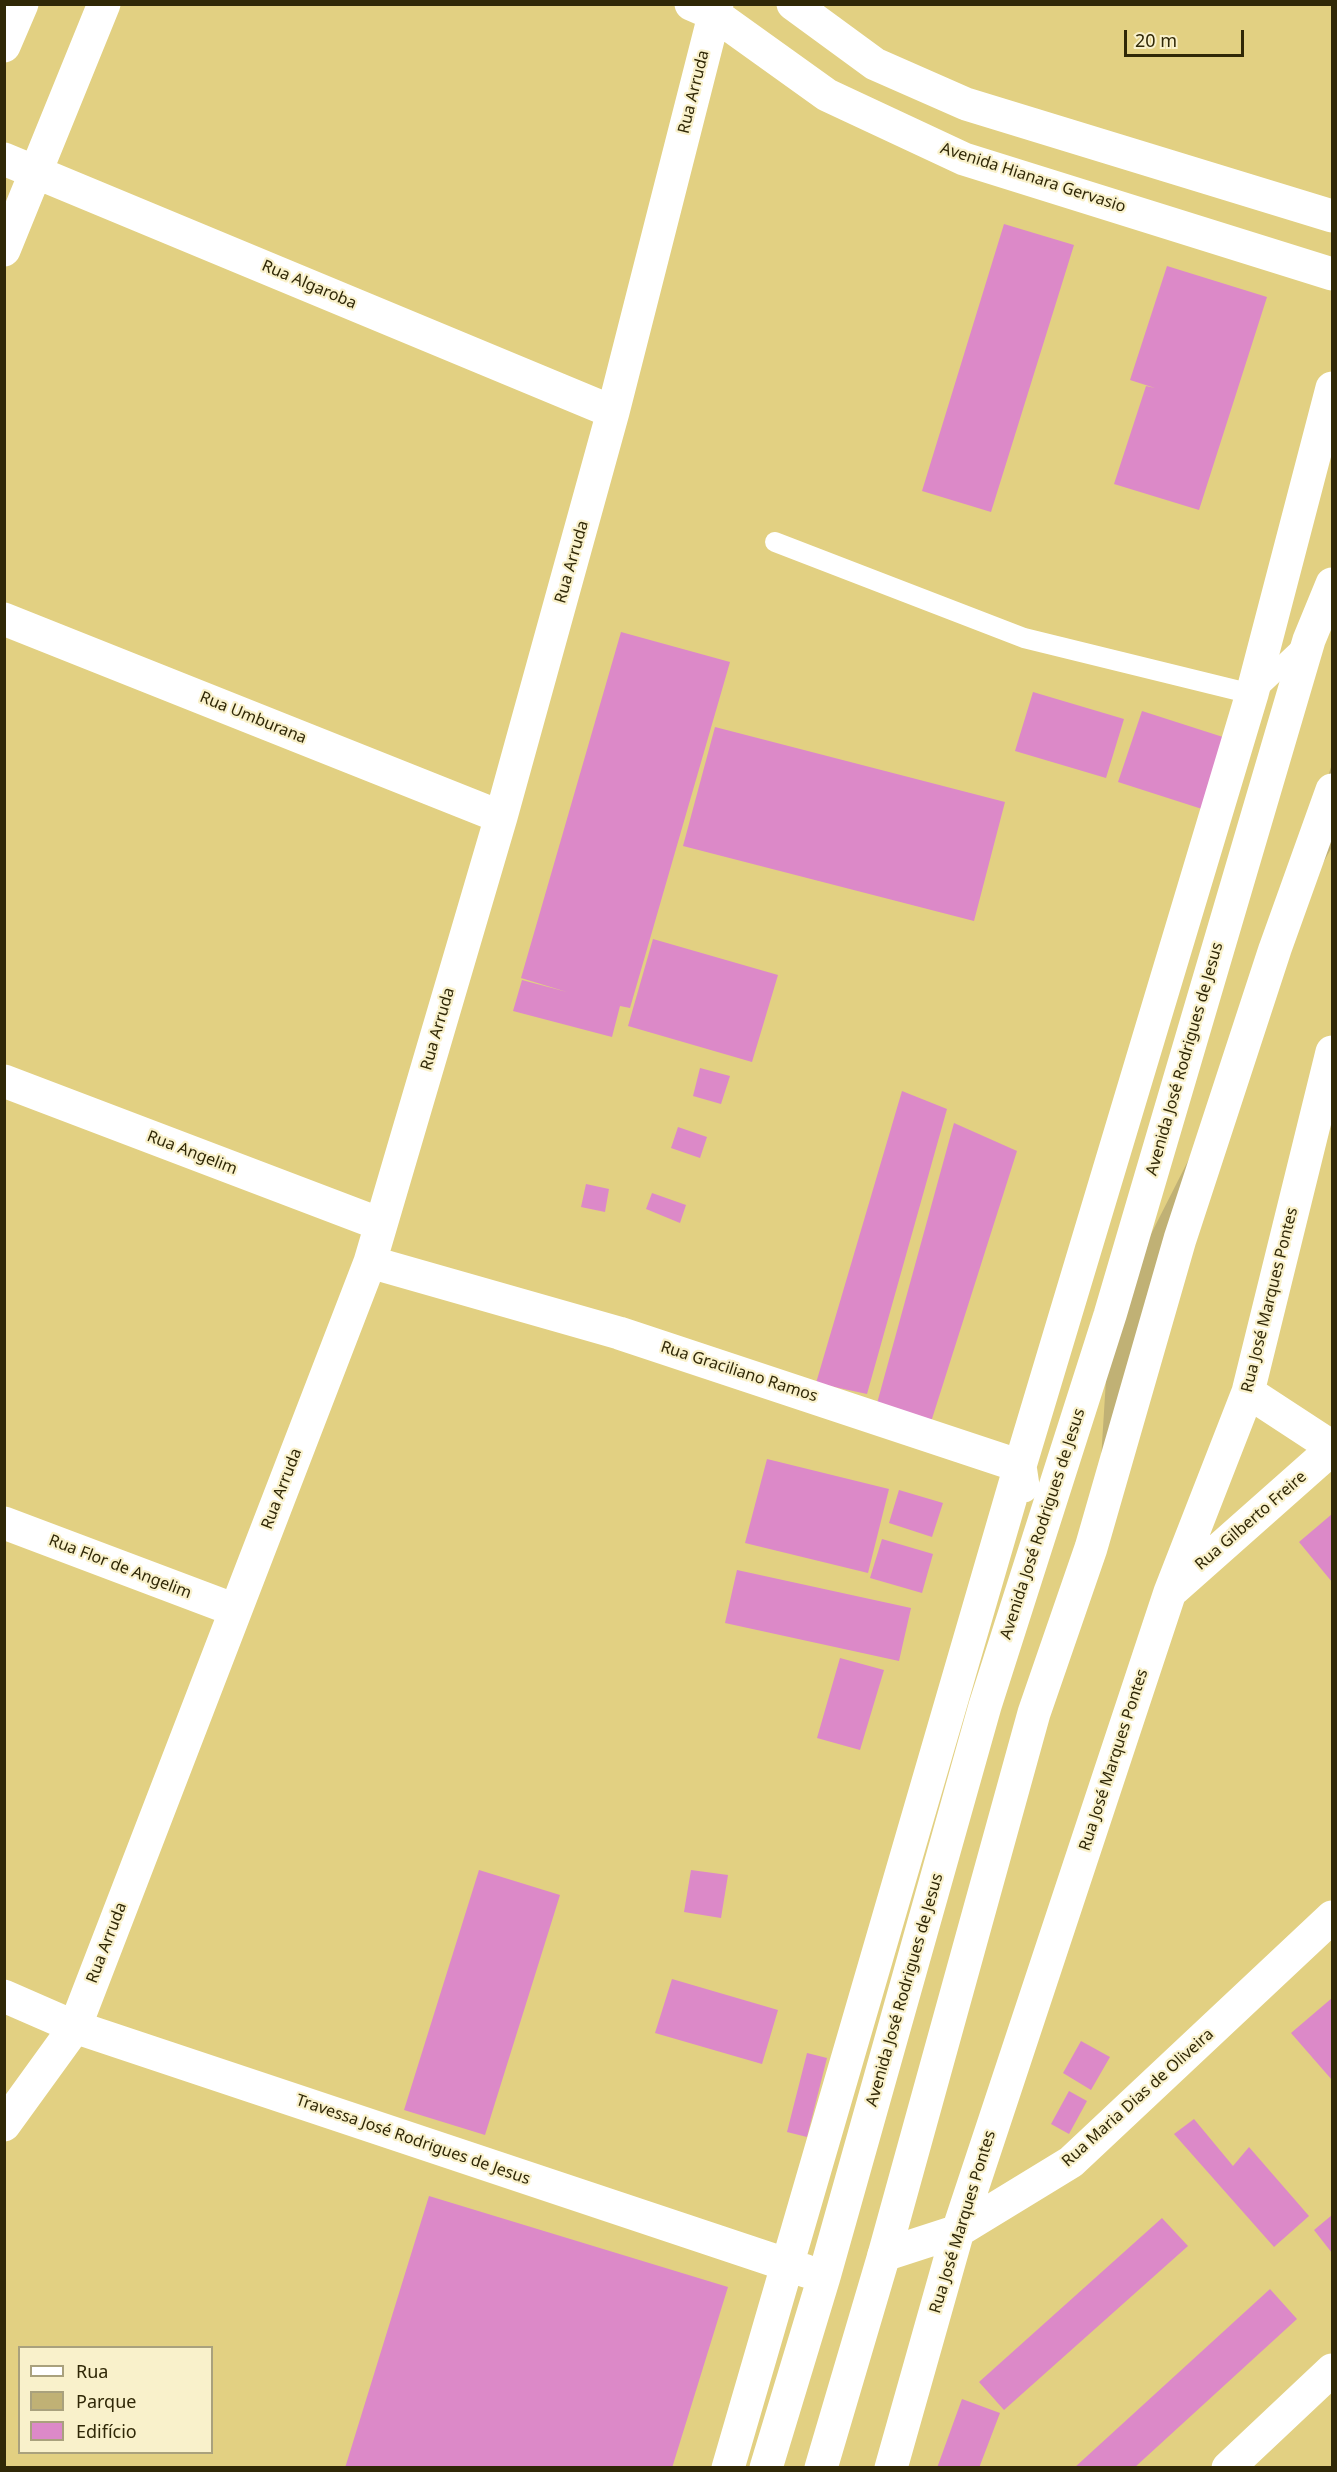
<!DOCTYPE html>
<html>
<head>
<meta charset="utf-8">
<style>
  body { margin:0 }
  #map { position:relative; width:1337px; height:2472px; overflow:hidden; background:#e2d082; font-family:"Noto Sans",sans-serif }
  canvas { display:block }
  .frame { position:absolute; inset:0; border:6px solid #302807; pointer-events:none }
  .legend { position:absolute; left:18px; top:2346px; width:195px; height:108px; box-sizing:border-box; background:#f9f1cb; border:2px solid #a9a17d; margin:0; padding:8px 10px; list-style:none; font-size:18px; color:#302807 }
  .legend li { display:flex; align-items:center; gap:12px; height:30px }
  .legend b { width:30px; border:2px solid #a9a17d }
  .scale { position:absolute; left:1124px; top:30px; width:120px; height:27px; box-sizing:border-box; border:3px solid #302807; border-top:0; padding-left:8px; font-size:18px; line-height:21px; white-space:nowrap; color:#302807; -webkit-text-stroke:4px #f9f1cb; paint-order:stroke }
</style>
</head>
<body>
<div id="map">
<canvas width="1337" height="2472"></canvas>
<div class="frame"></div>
<ul class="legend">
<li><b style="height:8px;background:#fff"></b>Rua</li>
<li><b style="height:16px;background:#c0b175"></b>Parque</li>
<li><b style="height:16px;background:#dc89c8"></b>Edifício</li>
</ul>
<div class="scale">20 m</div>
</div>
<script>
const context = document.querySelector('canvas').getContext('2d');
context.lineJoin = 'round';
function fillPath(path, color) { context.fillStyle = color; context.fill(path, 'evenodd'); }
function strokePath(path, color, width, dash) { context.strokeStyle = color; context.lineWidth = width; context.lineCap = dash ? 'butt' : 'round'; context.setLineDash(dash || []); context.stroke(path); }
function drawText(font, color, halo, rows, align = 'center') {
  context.font = font + ' "Noto Sans",sans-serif'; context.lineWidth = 4.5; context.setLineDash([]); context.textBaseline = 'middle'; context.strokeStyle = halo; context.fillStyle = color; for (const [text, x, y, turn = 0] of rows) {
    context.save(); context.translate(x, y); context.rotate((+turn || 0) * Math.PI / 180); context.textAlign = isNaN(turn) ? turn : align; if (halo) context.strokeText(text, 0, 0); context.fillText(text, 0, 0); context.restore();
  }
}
fillPath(new Path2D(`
  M1332,764v83l-57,102 -176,543 11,-177 122,-241z`), '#c0b175');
fillPath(new Path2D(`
  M1004,224l70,21 -83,267 -69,-21z
  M1167,266l100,31 -68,213 -85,-26 32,-98 9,2 -25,-8z
  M621,632l109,30 -100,346 -10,-2 -8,31 -99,-26 9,-31 45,12 -46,-14z
  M1033,692l91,27 -18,59 -91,-27z
  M1142,711l84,27 -24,71 -84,-27z
  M715,727l290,75 -31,119 -291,-75z
  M653,939l125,36 -26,87 -124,-36z
  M700,1068l30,8 -9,28 -28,-8z
  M902,1091l45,18 -80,285 -51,-11z
  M954,1123l63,28 -86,271 -55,-15z
  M678,1127l29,10 -7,21 -29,-10z
  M586,1184l23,5 -4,23 -24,-5z
  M652,1193l34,12 -6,18 -34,-14z
  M767,1459l122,30 -21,84 -123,-30z
  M899,1490l44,13 -11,34 -43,-14z
  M1332,1514v68l-33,-40z
  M882,1539l51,15 -11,39 -52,-15z
  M737,1570l174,38 -12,53 -174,-38z
  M840,1658l44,12 -24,80 -43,-12z
  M479,1870l81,25 -75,240 -81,-25z
  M691,1870l37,5 -7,43 -37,-6z
  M672,1979l106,31 -16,54 -107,-31z
  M1332,1998v82l-41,-47z
  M1081,2041l29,16 -19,33 -28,-17z
  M807,2053l20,5 -20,79 -20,-5z
  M1069,2091l18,10 -18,33 -18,-10z
  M1194,2119l39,47 16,-19 60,69 -35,31 -100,-113z
  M429,2196l299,91 -56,181h-327z
  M1332,2215v38l-18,-23z
  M1162,2218l26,28 -184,164 -25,-28z
  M1270,2289l27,30 -163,149h-60z
  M962,2399l38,14 -21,55h-42z`), '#dc89c8');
strokePath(new Path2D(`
  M775,542l249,96 228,56 52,-49`), '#fff', 20);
strokePath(new Path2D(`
  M691,4l23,10 113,81 137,64 368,115
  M793,4l82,60 91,40 366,112
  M4,46l18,-42
  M4,159l609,253
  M4,250l100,-246
  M4,619l497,198
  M4,1081l376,143
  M370,1262l249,71 401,133 3,20
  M1248,1392l84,55
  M4,1523l231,87
  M1174,1589l158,-140
  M4,1996l71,31 731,244
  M4,2125l71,-98 295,-765 131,-445 112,-405 104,-408
  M884,2255l74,-24 113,-69 261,-245
  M728,2468l292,-1002 232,-772 80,-306
  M891,2468l67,-237 212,-639 78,-200 84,-340
  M1228,2468l104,-98`), '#fff', 33);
strokePath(new Path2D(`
  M766,2468l58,-191 161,-571 125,-391 199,-675 23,-56
  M821,2468l63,-213 150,-542 57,-165 89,-309 95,-290 57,-159`), '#fff', 33);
drawText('16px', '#302807', '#f9f1cb', [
  ["Rua Arruda",694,92,-76],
  ["Avenida Hianara Gervasio",1033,178,18],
  ["Rua Algaroba",309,285,23],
  ["Rua Arruda",572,562,-74],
  ["Rua Umburana",253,718,22],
  ["Rua Arruda",438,1029,-74],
  ["Avenida José Rodrigues de Jesus",1185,1059,-74],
  ["Rua Angelim",192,1153,21],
  ["Rua José Marques Pontes",1270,1300,-76],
  ["Rua Graciliano Ramos",739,1372,18],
  ["Rua Arruda",282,1489,-69],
  ["Rua Gilberto Freire",1251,1521,-41],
  ["Avenida José Rodrigues de Jesus",1043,1524,-72],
  ["Rua Flor de Angelim",120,1567,21],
  ["Rua José Marques Pontes",1114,1760,-72],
  ["Rua Arruda",107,1943,-69],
  ["Avenida José Rodrigues de Jesus",905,1990,-74],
  ["Rua Maria Dias de Oliveira",1138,2098,-42],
  ["Travessa José Rodrigues de Jesus",413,2140,19],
  ["Rua José Marques Pontes",963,2222,-73]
]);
</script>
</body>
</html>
